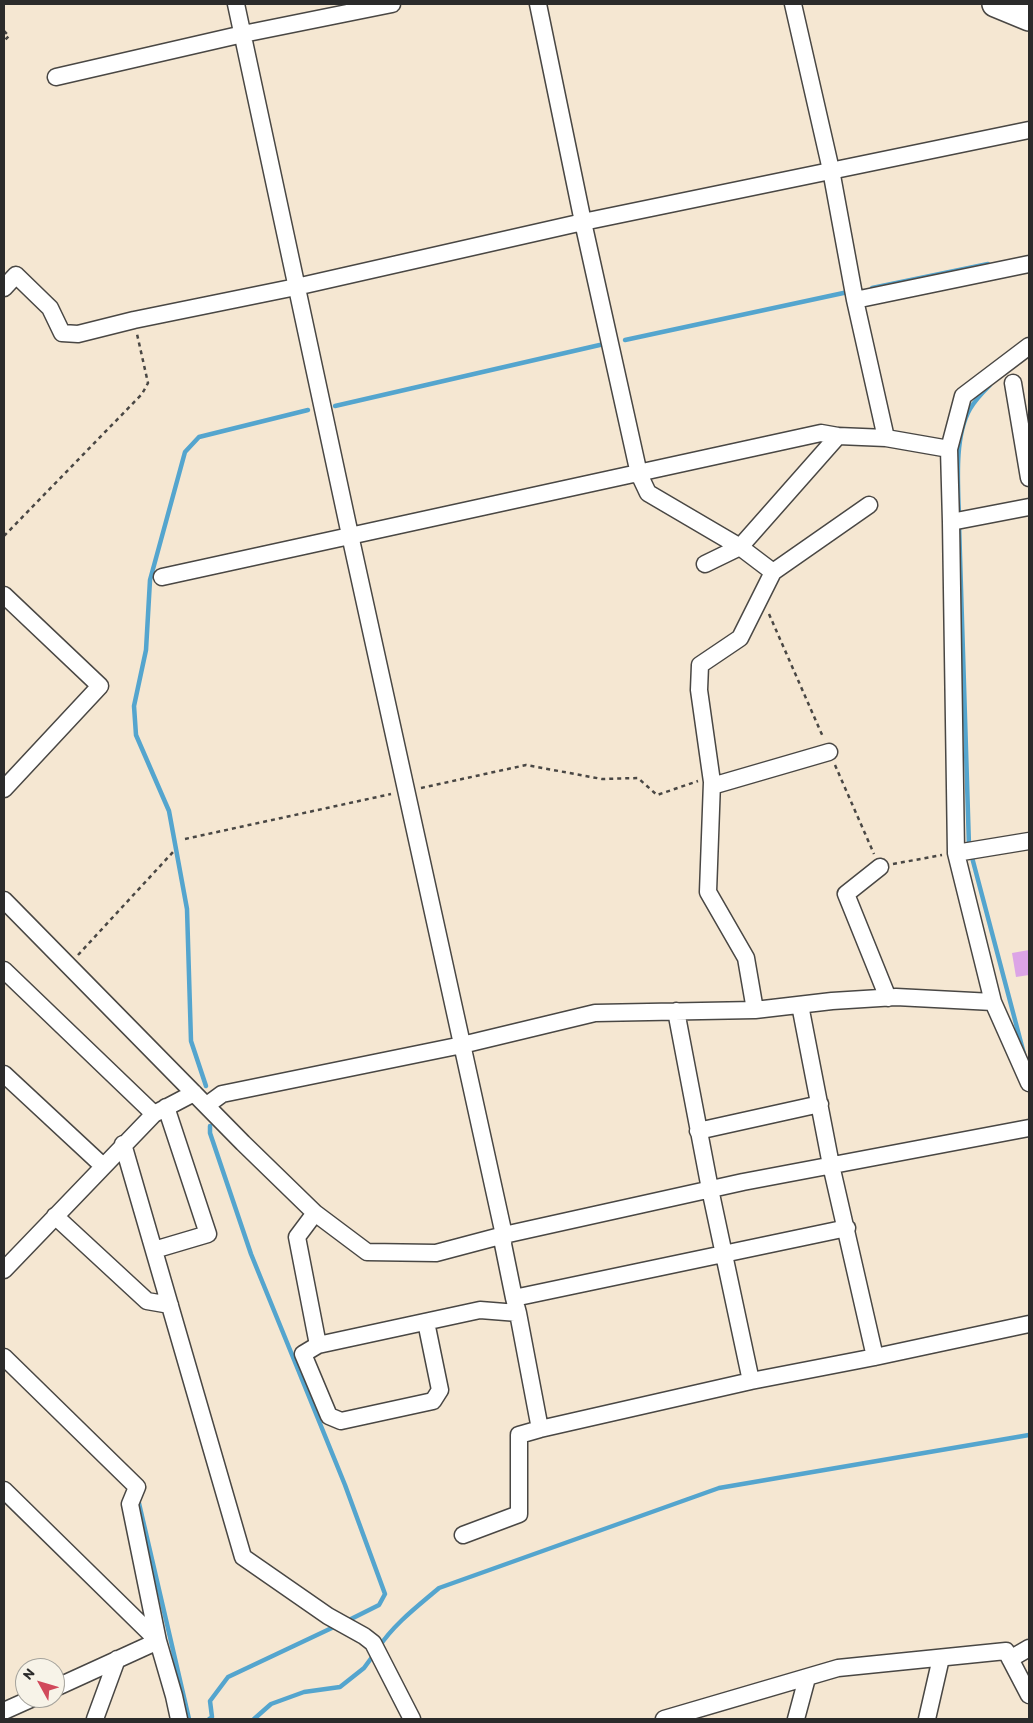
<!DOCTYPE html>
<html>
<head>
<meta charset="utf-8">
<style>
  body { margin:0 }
  #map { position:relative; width:1033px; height:1723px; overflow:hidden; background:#f5e7d2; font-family:Itim,sans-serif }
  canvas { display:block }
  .frame { position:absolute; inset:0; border:5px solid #2b2b2b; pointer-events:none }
  .north { position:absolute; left:15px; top:1658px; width:50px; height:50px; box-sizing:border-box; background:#f7f3e8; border:1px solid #a5a39c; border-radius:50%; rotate:309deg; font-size:14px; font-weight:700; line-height:20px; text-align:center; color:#2b2b2b }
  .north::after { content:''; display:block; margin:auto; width:18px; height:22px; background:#d1495b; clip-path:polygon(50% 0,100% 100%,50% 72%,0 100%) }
</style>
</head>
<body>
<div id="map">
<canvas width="1033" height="1723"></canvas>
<div class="frame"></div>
<div class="north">N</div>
</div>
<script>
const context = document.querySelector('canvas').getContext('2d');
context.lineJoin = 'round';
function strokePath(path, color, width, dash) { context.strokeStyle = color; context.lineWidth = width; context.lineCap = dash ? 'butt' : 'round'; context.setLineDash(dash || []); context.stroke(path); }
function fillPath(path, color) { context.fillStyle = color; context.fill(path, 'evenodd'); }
strokePath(new Path2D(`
  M872,288l116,-24
  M625,340l223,-48
  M335,406l269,-62
  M959,516c-1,-32 -5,-79 11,-107 5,-9 13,-17 20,-24
  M959,524l10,322 55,208
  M206,1086l-15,-45 -4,-132 -18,-98 -33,-76 -2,-29 12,-56 4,-70 35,-128 14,-15 109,-27
  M210,1126v7l41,121 94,231 40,109 -6,11 -34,17
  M138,1499l51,220
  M379,1647c15,-23 39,-41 60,-59l280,-100 310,-53
  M209,1719l3,-2 -2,-16 18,-24 108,-51
  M254,1719l17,-15 33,-12 36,-5 24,-19 11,-15`), '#54a5ce', 4.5);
fillPath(new Path2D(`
  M1029,950v25l-13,2 -4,-24z`), '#dca4e6');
const minor = new Path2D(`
  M236,4l114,531 154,700 -1,9 11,54 333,-70
  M538,4l45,218 56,252 9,19 92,54 33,25 -33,66 -40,27 -1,25 13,92 -4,110 38,66 9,52
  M793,4l38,166 24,130 31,138
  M56,77l187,-43 149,-30
  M4,288l12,-13 34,33 12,25 16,1 56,-14 162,-33 287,-65 446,-92
  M855,300l174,-36
  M1029,346l-66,50 -14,53 2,73 5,331 37,149 36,81
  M1013,383l16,95
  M951,522l78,-15
  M705,564l35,-17 98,-111
  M773,572l96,-67
  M162,577c219,-49 439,-94 659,-144l17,3 48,2 63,11
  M4,595l96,91 -96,103
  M712,786l117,-34
  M956,853l73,-12
  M880,867l-34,27 42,104
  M4,900l239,243 72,70 52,39 69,1 68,-18 239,-53 286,-54
  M4,970l150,144
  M800,1005l31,160 44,192
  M676,1011l34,178 41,192 124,-24 154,-33
  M4,1074l99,92
  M207,1105l15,-11 240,-49 133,-32 160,-3 77,-9 64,-4 97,5
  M698,1131l122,-27
  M123,1144l120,413 85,59 36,20 9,7 39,76
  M315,1213l-18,24 21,108 162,-35 38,3 -4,-15
  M55,1216l92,85 23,4
  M154,1250l54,-16 -42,-127
  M4,1270l150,-156 40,-21
  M518,1313l22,116
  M318,1345l-15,9 26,62 12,5 92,-20 7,-11 -14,-68
  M4,1357l133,130 -7,17 28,137 16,55 5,23
  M4,1490l154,151
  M463,1535l56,-21v-79l21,-6 211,-48
  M1010,1659l19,-11
  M55,1688l103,-47
  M4,1711l29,-13
  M95,1719l22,-60
  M664,1719l174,-51 168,-17 23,44
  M796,1719l11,-41
  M927,1719l14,-61`);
const highway = new Path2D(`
  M995,4l34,14`);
strokePath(minor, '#494744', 19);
strokePath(highway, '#494744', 28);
strokePath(new Path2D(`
  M4,31l5,5 -5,5
  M4,536l138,-142 6,-11 -11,-49
  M769,614l54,123
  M835,765l39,89
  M421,788l105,-23 76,14 36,-1 19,17 41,-14
  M185,839l206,-45
  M893,864l49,-9
  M78,955l95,-103`), '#494744', 2.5, [4, 4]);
strokePath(minor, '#fff', 16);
strokePath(highway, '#fff', 25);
</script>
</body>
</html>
